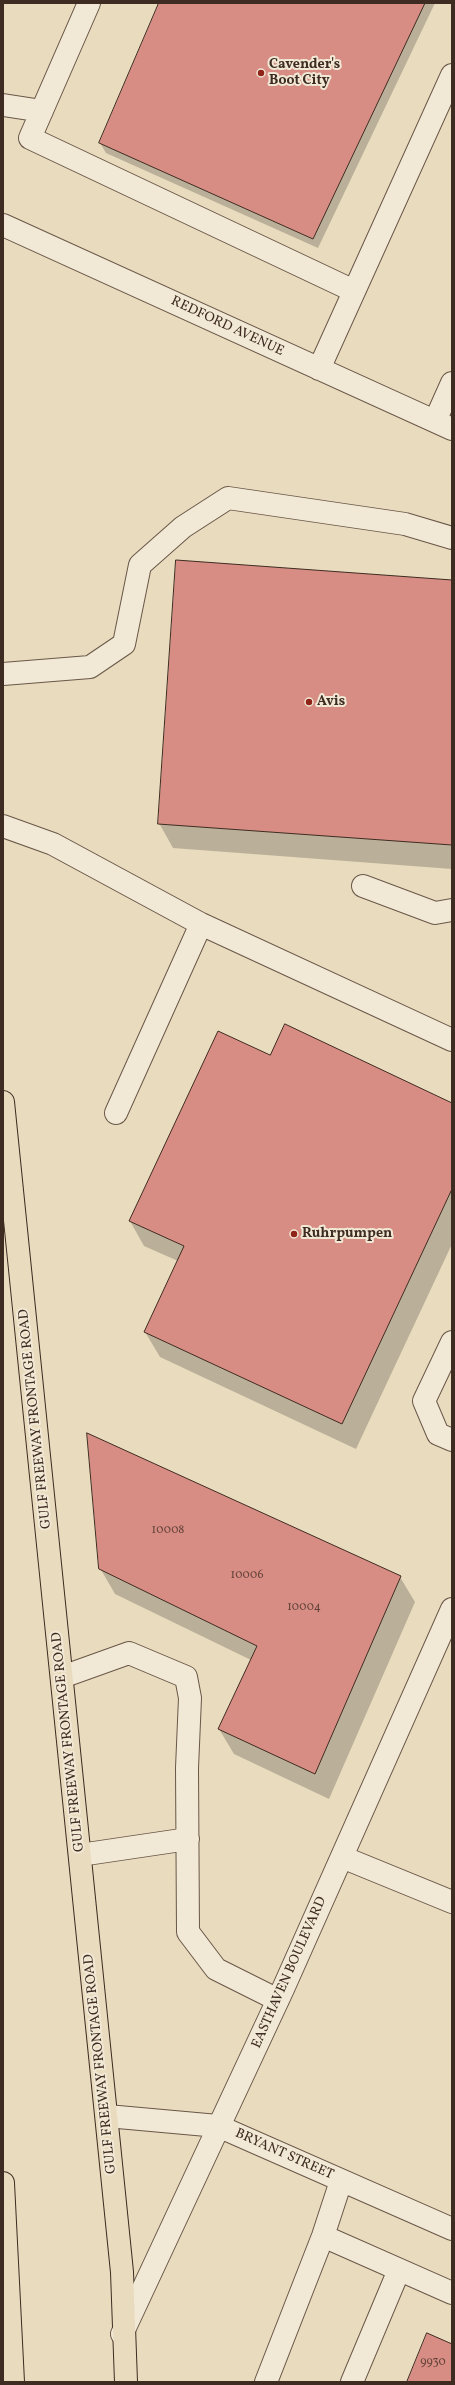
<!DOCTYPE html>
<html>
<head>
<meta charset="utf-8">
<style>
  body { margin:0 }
  #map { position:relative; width:455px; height:2385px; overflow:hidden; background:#e9dbbe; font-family:Vollkorn,serif }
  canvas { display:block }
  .frame { position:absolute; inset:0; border:4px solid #3e2b21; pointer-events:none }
</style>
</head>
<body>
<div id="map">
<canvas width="455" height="2385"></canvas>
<div class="frame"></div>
</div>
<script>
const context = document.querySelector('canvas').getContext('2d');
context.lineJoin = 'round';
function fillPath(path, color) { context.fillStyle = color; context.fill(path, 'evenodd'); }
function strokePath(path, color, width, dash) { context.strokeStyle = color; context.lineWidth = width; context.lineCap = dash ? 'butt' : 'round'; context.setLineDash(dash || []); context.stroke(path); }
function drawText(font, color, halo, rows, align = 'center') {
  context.font = font + ' Vollkorn,serif'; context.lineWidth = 4; context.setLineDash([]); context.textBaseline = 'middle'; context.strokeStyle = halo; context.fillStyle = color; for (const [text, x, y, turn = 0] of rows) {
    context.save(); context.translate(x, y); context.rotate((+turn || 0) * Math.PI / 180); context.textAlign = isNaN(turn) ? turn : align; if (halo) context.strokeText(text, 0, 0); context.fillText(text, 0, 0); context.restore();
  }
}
fillPath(new Path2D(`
  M161,3h274l-117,245 -212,-95 -6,-10z
  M452,581v288l-279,-21 -14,-25z
  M271,1056l181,48v140l-96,205 -196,-92 -15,-25 33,-71 -34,-15 -14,-25z
  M100,1568l300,9 15,25 -86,197 -95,-45 -15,-25 32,-69 -136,-66z`), '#0003');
const building = new Path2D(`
  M159,3h266l-112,236 -214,-96z
  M176,560l276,20v265l-294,-21z
  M285,1024l167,79v86l-110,235 -198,-92 40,-86 -55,-25 89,-190 52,24z
  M87,1433l314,143 -86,198 -97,-45 39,-83 -158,-77z
  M427,2333l25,11v38h-45z`);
fillPath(building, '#d88d84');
strokePath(building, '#3e2b21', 1);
const minor = new Path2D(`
  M89,3l-59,135 324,153
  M3,105l39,6
  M3,225l449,204
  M319,369l133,-294
  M435,421l17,-38
  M3,674l87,-7 34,-23 16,-79 43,-38 45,-29 177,26 47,14
  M3,826l50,18 148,80 251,116
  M363,886l72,27 17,-3
  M116,1113l85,-189
  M452,1342l-28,59 14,33 14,6
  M62,1677l67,-24 57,24 4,21 -3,70 1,164 28,37 62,31
  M80,1855l108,-16
  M342,1857l110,45
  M107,2116l111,10 234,103
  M323,2236l129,57
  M122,2334l161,-345 169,-380
  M266,2382l57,-146 18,-55
  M352,2382l47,-112`);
const major = new Path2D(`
  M3,1102l119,1170 4,110`);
const highway = new Path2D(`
  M3,2183l10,199`);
strokePath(minor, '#695748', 24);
strokePath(major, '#3e2b21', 24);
strokePath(highway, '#3e2b21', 24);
strokePath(minor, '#f1e8d5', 22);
strokePath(major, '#e9dbbe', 22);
strokePath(highway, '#e9dbbe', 22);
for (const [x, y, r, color] of [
  [261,73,4,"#8f2418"],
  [309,702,4,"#8f2418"],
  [294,1234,4,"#8f2418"]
]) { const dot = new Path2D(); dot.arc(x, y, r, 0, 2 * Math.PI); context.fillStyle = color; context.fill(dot); strokePath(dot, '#f1e8d5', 1.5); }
drawText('12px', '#64443a', null, [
  ["10008",168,1531],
  ["10006",247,1576],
  ["10004",304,1608],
  ["9930",433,2363]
]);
drawText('bold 14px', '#3e2b21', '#f1e8d5', [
  ["Cavender's",269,65],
  ["Boot City",269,81],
  ["Avis",317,702],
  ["Ruhrpumpen",302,1234]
], 'left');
drawText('14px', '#3e2b21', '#f1e8d5', [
  ["REDFORD AVENUE",227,327,25],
  ["GULF FREEWAY FRONTAGE ROAD",36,1419,-96],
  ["GULF FREEWAY FRONTAGE ROAD",69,1742,-96],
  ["EASTHAVEN BOULEVARD",290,1973,-66],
  ["GULF FREEWAY FRONTAGE ROAD",101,2064,-96],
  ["BRYANT STREET",284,2155,24]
]);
</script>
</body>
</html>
